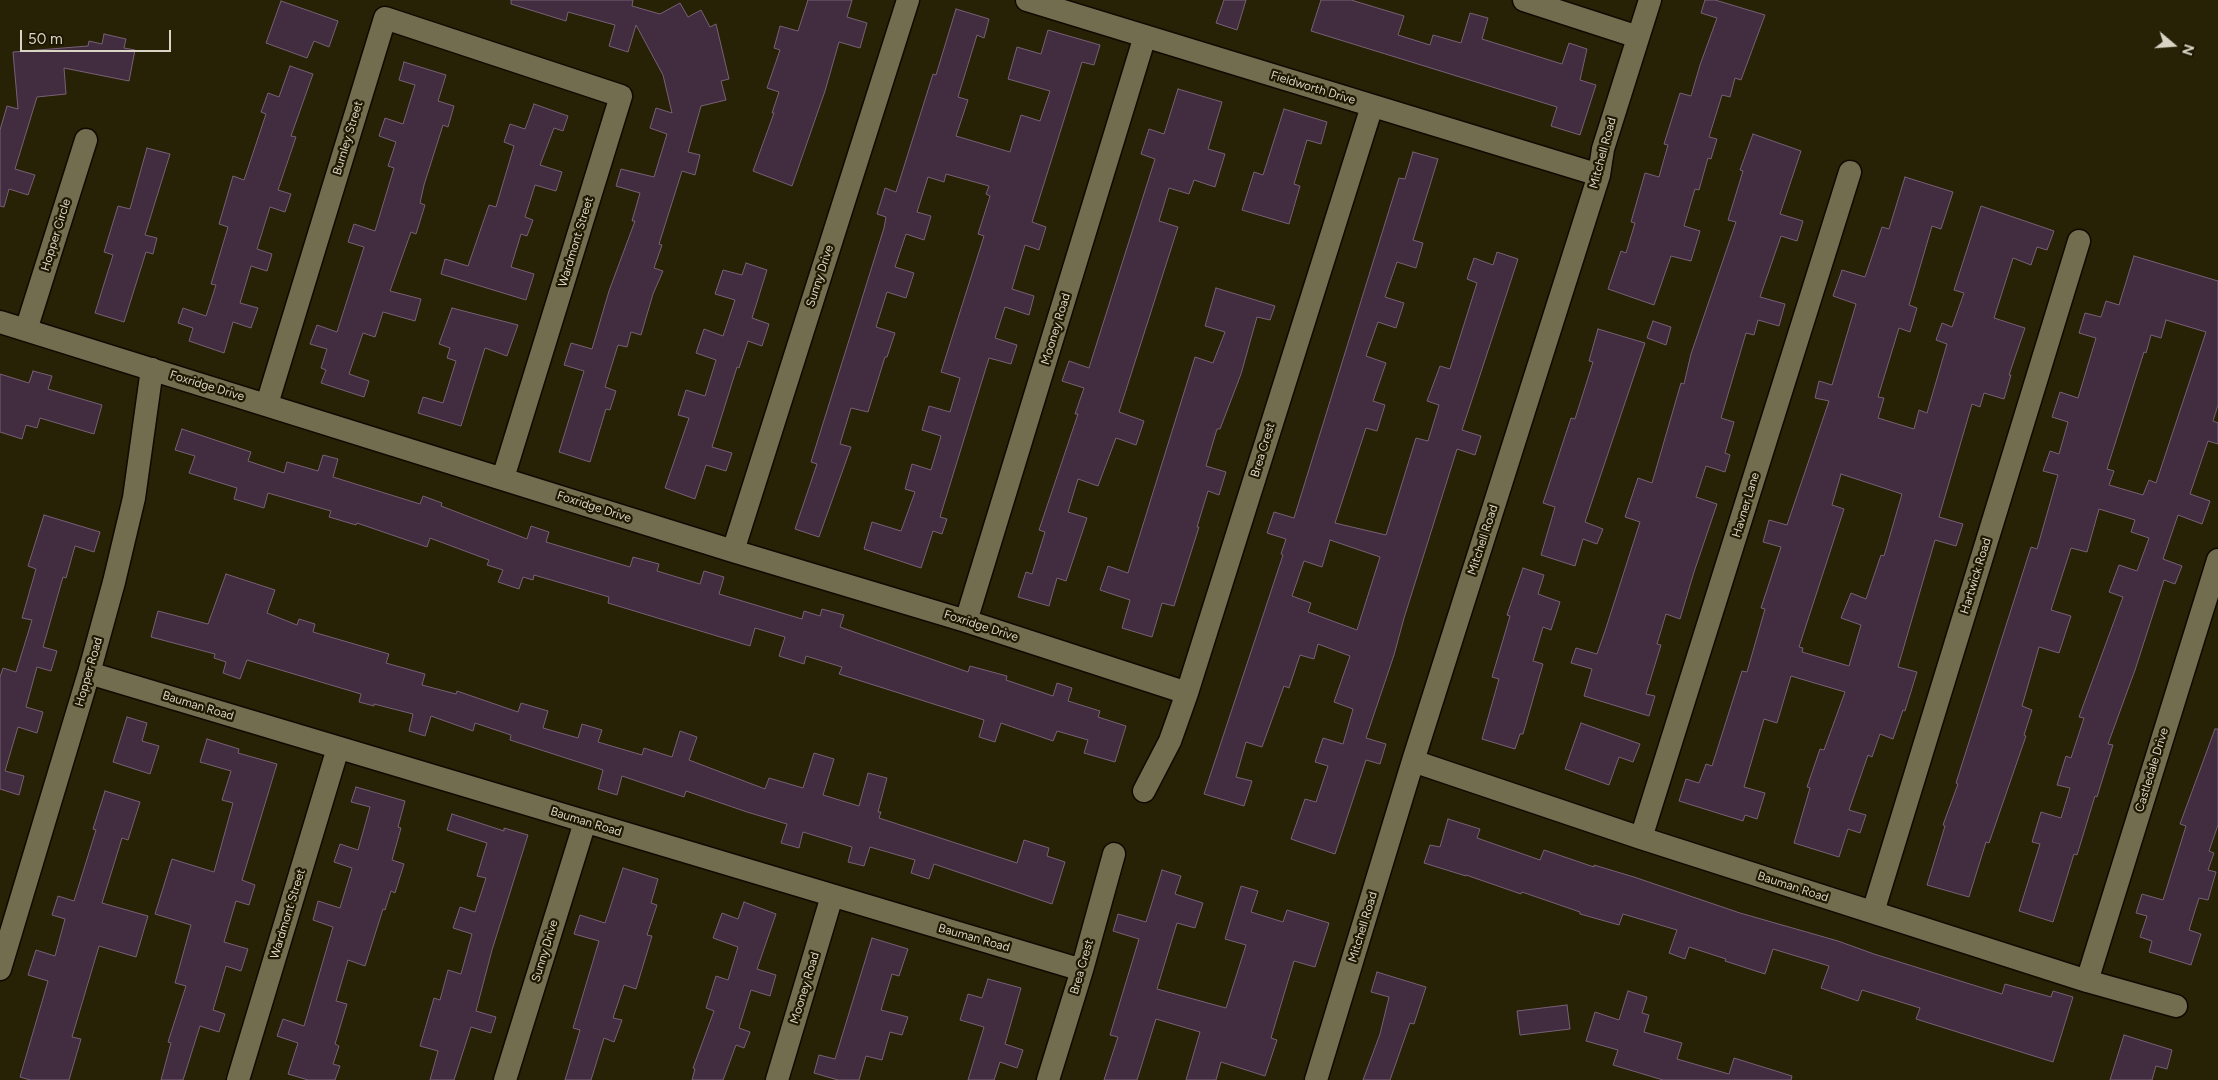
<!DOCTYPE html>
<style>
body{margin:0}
#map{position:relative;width:2218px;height:1080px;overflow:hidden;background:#272106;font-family:Figtree,sans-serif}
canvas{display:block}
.north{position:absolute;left:2148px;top:20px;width:50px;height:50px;-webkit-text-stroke:4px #1e1800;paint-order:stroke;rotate:108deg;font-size:14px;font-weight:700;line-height:20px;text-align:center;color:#d8d5c5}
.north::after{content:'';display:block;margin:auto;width:18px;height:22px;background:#d8d5c5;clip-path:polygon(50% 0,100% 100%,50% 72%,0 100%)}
.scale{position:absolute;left:20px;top:30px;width:151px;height:22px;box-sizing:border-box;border:2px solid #d8d5c5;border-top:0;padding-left:6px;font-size:15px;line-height:18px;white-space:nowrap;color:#d8d5c5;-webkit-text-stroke:4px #1e1800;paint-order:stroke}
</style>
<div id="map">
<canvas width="2218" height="1080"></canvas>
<div class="north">N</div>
<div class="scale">50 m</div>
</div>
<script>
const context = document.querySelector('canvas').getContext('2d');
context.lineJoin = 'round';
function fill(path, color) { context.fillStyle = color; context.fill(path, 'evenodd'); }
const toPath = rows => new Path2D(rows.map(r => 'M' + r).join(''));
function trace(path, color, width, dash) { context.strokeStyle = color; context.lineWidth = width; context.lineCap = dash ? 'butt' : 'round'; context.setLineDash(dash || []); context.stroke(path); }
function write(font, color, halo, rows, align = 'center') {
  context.font = font + ' Figtree,sans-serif'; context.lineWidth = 4.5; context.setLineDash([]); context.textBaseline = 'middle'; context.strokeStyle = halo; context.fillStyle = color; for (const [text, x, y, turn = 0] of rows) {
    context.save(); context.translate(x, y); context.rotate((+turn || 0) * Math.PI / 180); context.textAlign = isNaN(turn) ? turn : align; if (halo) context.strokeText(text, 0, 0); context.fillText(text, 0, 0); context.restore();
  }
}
const building = toPath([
 [511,0,633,0,632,6,660,14,680,3,688,17,701,10,710,27,716,24,729,79,721,81,726,100,701,106,688,152,700,155,695,175,682,171,659,244,662,245,654,268,663,271,653,294,641,335,631,332,627,347,618,345,605,387,616,391,610,410,606,409,590,462,559,452,584,371,564,365,571,343,592,349,609,291,635,221,632,221,640,193,616,186,621,169,654,177,667,134,650,128,656,108,672,113,663,75,636,25,628,52,609,46,615,25,568,12,566,21,511,4,511,0],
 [808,0,852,0,847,17,867,23,860,48,839,42,825,91,792,186,753,171,774,113,772,113,779,92,767,88,780,50,774,48,780,26,798,31,808,0],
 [1224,0,1246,0,1237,30,1216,23,1224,0],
 [1321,0,1351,0,1404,16,1398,35,1430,45,1433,35,1461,43,1470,13,1488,18,1482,39,1562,64,1569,43,1587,49,1580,80,1596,85,1580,135,1551,126,1557,107,1311,31,1321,0],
 [1705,0,1715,0,1765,15,1741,80,1735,78,1730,97,1722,95,1709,137,1717,139,1711,159,1708,158,1699,190,1695,189,1684,226,1700,231,1691,261,1671,256,1654,305,1608,289,1621,251,1626,253,1635,223,1631,222,1645,173,1659,177,1668,145,1664,144,1680,93,1691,96,1700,65,1717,18,1701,13,1705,0],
 [281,1,338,21,329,47,314,41,307,58,266,43,281,1],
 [956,9,989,19,984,38,977,35,958,97,968,100,956,136,1010,152,1021,115,1040,121,1050,91,1008,79,1017,47,1041,54,1048,30,1100,45,1094,65,1082,62,1032,222,1046,227,1039,250,1025,245,1012,289,1034,296,1029,315,1005,307,995,338,1017,345,1011,364,989,358,940,517,947,519,942,534,933,531,921,568,864,549,872,522,901,531,915,492,905,489,912,464,931,470,941,436,922,430,929,406,950,412,960,378,941,372,984,236,978,234,990,196,986,194,989,186,946,174,944,182,928,177,917,212,931,216,924,240,906,234,895,267,914,273,906,298,887,292,876,327,895,333,887,357,885,357,868,412,851,408,840,444,851,447,819,537,795,529,817,464,811,462,884,228,886,217,877,214,885,188,896,192,933,74,936,75,956,9],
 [104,34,126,39,124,48,135,50,129,81,64,68,66,94,37,97,15,169,35,175,28,195,9,189,4,207,0,206,0,130,7,106,18,109,13,52,88,46,89,41,102,44,104,34],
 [404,62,446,75,438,101,454,106,448,127,443,125,424,185,420,203,425,205,416,234,411,232,390,291,421,299,415,321,383,312,375,337,363,333,349,374,369,381,364,397,321,383,326,370,321,368,327,349,310,344,317,325,337,332,364,247,348,242,354,224,375,231,394,168,388,166,396,142,379,136,385,118,403,124,415,85,399,80,404,62],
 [290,66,313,74,291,136,296,137,278,190,291,194,285,212,270,207,257,249,272,254,267,271,251,266,240,303,258,308,251,328,233,322,224,353,189,341,193,328,178,323,183,308,206,316,216,285,211,284,228,227,219,224,233,176,244,180,266,114,261,112,268,93,279,97,290,66],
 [1178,89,1222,102,1208,149,1225,154,1215,187,1194,180,1189,194,1169,188,1159,221,1178,227,1119,412,1144,421,1136,445,1116,438,1098,486,1078,479,1068,512,1087,518,1066,581,1057,578,1049,606,1018,597,1026,572,1032,574,1045,532,1039,530,1078,414,1075,414,1084,388,1062,381,1069,361,1089,368,1155,159,1141,154,1149,129,1164,134,1178,89],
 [534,104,568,116,563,131,554,128,540,165,562,172,556,191,535,185,525,217,533,220,527,236,521,234,511,267,534,274,526,300,441,274,445,259,468,266,489,205,496,207,514,146,504,142,510,124,525,129,534,104],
 [1284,109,1327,122,1321,144,1307,140,1294,184,1300,186,1289,224,1242,210,1254,172,1263,175,1284,109],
 [1753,134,1801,151,1780,214,1803,221,1797,241,1781,236,1760,297,1785,304,1779,326,1758,320,1754,335,1746,333,1721,418,1734,422,1725,453,1730,455,1725,472,1706,466,1696,497,1717,504,1694,572,1680,619,1666,614,1657,644,1661,645,1646,694,1655,696,1649,716,1584,696,1592,669,1571,663,1576,648,1597,654,1606,628,1640,522,1625,517,1638,478,1652,483,1681,383,1684,384,1691,354,1736,222,1728,220,1743,171,1740,170,1753,134],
 [147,148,170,154,145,235,157,238,153,254,146,252,124,322,95,313,113,255,104,252,118,206,130,209,147,148],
 [1413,152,1438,159,1413,240,1423,243,1416,268,1397,262,1385,297,1404,303,1396,328,1378,322,1366,356,1386,363,1373,401,1385,405,1377,431,1366,428,1335,523,1386,535,1416,438,1428,441,1439,405,1427,401,1440,366,1450,369,1477,283,1467,279,1474,258,1493,265,1497,252,1518,259,1462,430,1481,436,1475,455,1457,449,1404,618,1394,655,1366,738,1386,744,1380,764,1366,760,1335,854,1291,839,1305,799,1316,802,1328,766,1315,762,1323,738,1343,744,1353,709,1334,702,1350,656,1318,644,1314,659,1300,655,1289,688,1284,686,1262,747,1246,742,1236,777,1252,781,1244,806,1204,794,1283,555,1281,554,1286,539,1267,533,1274,512,1294,518,1399,178,1405,179,1413,152],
 [1330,540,1380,557,1357,630,1308,612,1311,603,1292,596,1304,561,1322,567,1330,540],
 [1905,177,1953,192,1941,229,1932,226,1909,305,1917,308,1910,332,1899,328,1878,397,1884,398,1878,418,1914,429,1919,410,1927,413,1947,344,1936,340,1942,323,1952,327,1964,293,1954,290,1981,206,2054,231,2047,250,2037,247,2031,265,2013,258,1994,318,2025,328,2009,375,2011,375,2004,399,1984,393,1980,407,1972,404,1939,517,1963,524,1956,546,1935,540,1898,667,1917,672,1905,711,1903,710,1893,739,1880,734,1872,757,1868,755,1849,810,1866,815,1860,833,1848,829,1839,857,1794,843,1810,788,1807,787,1820,749,1824,750,1845,692,1791,676,1777,723,1764,719,1744,787,1765,793,1757,819,1745,815,1743,821,1679,801,1686,779,1699,783,1706,764,1712,766,1742,671,1747,672,1765,609,1761,608,1781,547,1763,542,1769,520,1787,525,1829,401,1815,398,1819,381,1832,385,1856,304,1833,296,1842,270,1865,277,1882,227,1889,229,1905,177],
 [1841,474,1902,494,1884,556,1881,555,1866,599,1851,593,1841,618,1861,625,1849,666,1802,652,1803,648,1799,647,1844,509,1832,505,1841,474],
 [2134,256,2218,281,2218,405,2213,421,2218,423,2218,444,2208,441,2190,494,2210,501,2202,524,2178,515,2163,559,2182,566,2175,584,2164,580,2135,670,2108,744,2113,745,2097,797,2095,796,2077,855,2074,854,2053,922,2019,911,2040,844,2032,842,2041,812,2061,818,2070,788,2057,785,2066,756,2071,758,2084,718,2079,717,2123,597,2109,592,2119,565,2137,571,2149,538,2131,532,2135,520,2099,509,2087,552,2071,548,2051,610,2071,616,2059,653,2039,647,2022,706,2032,710,2024,735,2026,736,1989,843,1986,842,1969,897,1927,885,1945,826,1943,825,1958,784,1956,783,2003,635,2031,547,2037,549,2058,475,2043,471,2050,451,2059,454,2068,422,2052,417,2060,392,2078,398,2096,338,2079,333,2085,313,2101,317,2106,301,2119,305,2134,256],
 [2166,320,2206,332,2156,483,2149,480,2143,495,2109,485,2114,471,2107,469,2144,352,2146,353,2151,335,2161,338,2166,320],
 [746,263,767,270,752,318,769,324,762,346,748,341,739,368,737,367,712,447,732,453,726,471,706,465,695,499,665,488,689,418,678,415,686,390,705,396,716,360,696,353,704,329,723,336,735,300,715,294,723,270,742,275,746,263],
 [1216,288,1275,306,1270,320,1257,317,1241,374,1220,429,1217,429,1206,466,1226,472,1219,495,1208,491,1197,527,1199,527,1174,606,1162,603,1152,637,1122,628,1130,600,1100,590,1108,566,1128,573,1195,357,1213,363,1225,332,1205,326,1216,288],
 [452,308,518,325,507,356,485,348,461,426,418,413,423,397,443,403,456,361,447,358,450,348,439,344,452,308],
 [1653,321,1671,327,1666,345,1647,338,1653,321],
 [1598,329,1645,343,1585,522,1603,529,1597,544,1583,539,1575,566,1541,555,1555,507,1543,503,1571,418,1575,419,1593,362,1589,361,1598,329],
 [33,371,52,376,48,389,102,405,94,434,40,418,37,428,26,425,22,439,0,432,0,374,29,383,33,371],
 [182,429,251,452,248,461,284,473,287,462,318,471,323,455,338,459,333,477,420,504,423,496,442,503,441,506,527,539,531,526,549,532,546,542,630,567,633,557,659,564,657,571,700,584,704,571,724,577,719,594,802,619,804,611,820,616,822,609,844,615,840,627,968,672,970,666,1007,676,1006,680,1053,696,1057,683,1072,688,1068,701,1100,711,1098,717,1126,726,1115,762,1084,753,1088,740,1057,731,1053,741,1001,723,995,742,979,737,984,720,839,674,842,667,806,656,804,664,779,656,785,637,755,628,750,646,608,603,609,597,534,575,533,580,523,577,519,589,498,582,503,570,487,565,489,560,430,538,427,547,357,523,356,525,329,517,331,511,268,493,264,508,234,499,237,488,189,473,195,456,175,450,182,429],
 [44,515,100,532,94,552,75,546,66,578,63,577,43,647,57,651,51,671,37,667,26,707,43,712,37,733,18,727,5,771,24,776,19,795,0,789,0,677,3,668,16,672,32,620,22,618,36,569,28,566,44,515],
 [1523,568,1544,575,1538,594,1560,602,1551,630,1543,627,1533,661,1543,664,1523,734,1520,734,1515,749,1482,739,1499,679,1492,677,1510,616,1507,615,1523,568],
 [226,574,275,590,267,613,297,625,299,619,315,624,313,632,389,654,386,663,425,674,422,685,456,694,457,691,518,712,521,703,548,711,543,728,578,738,582,724,602,730,598,742,642,755,644,748,672,757,680,731,697,737,689,760,765,789,769,778,803,788,814,753,834,759,823,795,859,806,868,773,887,778,878,812,881,812,879,818,1017,863,1024,840,1049,848,1047,856,1065,862,1052,904,934,864,929,879,911,873,915,860,870,847,864,866,848,862,852,847,803,832,799,848,781,843,787,824,747,812,686,791,684,797,622,776,617,795,598,789,603,770,510,740,511,735,475,723,473,731,431,716,425,736,409,731,413,714,374,704,374,706,359,702,361,694,247,660,240,679,223,673,226,662,214,658,215,654,151,637,158,611,208,624,226,574],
 [127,717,147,723,142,741,159,746,150,774,113,762,127,717],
 [1581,723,1640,744,1633,762,1619,757,1609,785,1565,769,1581,723],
 [2215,729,2218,729,2218,825,2209,851,2214,853,2208,870,2216,872,2208,900,2199,898,2189,930,2201,934,2191,965,2149,952,2152,941,2140,937,2147,916,2136,913,2142,894,2163,900,2186,826,2180,824,2215,729],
 [207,739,239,749,238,753,277,764,242,880,255,885,249,905,236,901,224,942,248,949,241,971,226,966,213,1010,225,1014,219,1032,200,1026,183,1080,161,1080,171,1043,168,1042,186,986,175,983,191,925,155,914,172,859,214,872,233,803,222,800,231,771,200,762,207,739],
 [356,787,405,801,398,827,401,828,392,860,404,864,395,893,391,891,385,910,383,909,365,966,348,960,336,1001,347,1004,335,1044,339,1046,333,1064,340,1066,335,1080,308,1080,288,1074,298,1043,277,1036,283,1019,304,1026,333,927,313,920,318,901,340,908,352,868,334,862,340,844,358,850,370,807,351,802,356,787],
 [105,791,140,802,128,840,122,838,102,903,148,916,136,957,99,946,72,1037,81,1039,69,1080,30,1080,20,1077,48,981,28,975,36,950,55,956,65,919,52,915,58,896,74,901,96,830,93,829,105,791],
 [452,814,504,831,504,828,528,835,492,950,476,1011,496,1017,491,1033,471,1027,454,1080,430,1080,438,1051,420,1046,434,998,440,1000,448,970,461,974,472,934,453,928,460,907,475,912,486,878,477,876,487,843,447,830,452,814],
 [1448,819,1480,829,1477,838,1540,860,1544,850,1594,867,1594,865,1634,877,1740,913,1838,941,1874,954,2002,994,2005,984,2051,997,2053,991,2073,997,2053,1062,1916,1019,1920,1008,1862,990,1858,1001,1821,988,1829,966,1773,949,1765,974,1725,961,1726,959,1689,947,1685,959,1669,953,1677,930,1623,914,1619,925,1580,914,1580,912,1522,892,1521,894,1466,875,1466,876,1424,863,1430,845,1440,847,1448,819],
 [623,868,658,879,651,903,657,905,647,935,652,936,636,989,624,985,613,1018,622,1020,614,1042,604,1038,591,1080,565,1080,580,1030,573,1028,599,941,574,934,580,915,605,923,623,868],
 [1162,870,1181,876,1175,894,1203,903,1195,928,1177,923,1157,989,1226,1008,1246,945,1225,939,1241,886,1258,891,1251,912,1283,922,1287,910,1329,923,1315,967,1294,961,1271,1038,1277,1040,1265,1076,1221,1062,1216,1080,1186,1080,1200,1032,1156,1019,1137,1080,1104,1080,1118,1037,1110,1035,1139,939,1113,931,1118,914,1146,922,1162,870],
 [744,902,776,914,757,969,776,975,770,996,751,990,739,1028,750,1032,744,1048,736,1045,723,1080,692,1080,695,1069,693,1068,714,1011,706,1008,716,976,728,980,738,947,713,938,722,913,738,919,744,902],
 [872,938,908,949,899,976,892,974,881,1010,908,1017,902,1035,890,1032,882,1060,866,1056,859,1080,838,1080,814,1073,819,1055,835,1059,872,938],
 [1377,972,1426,987,1414,1024,1410,1023,1390,1080,1363,1080,1380,1034,1389,997,1371,992,1377,972],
 [988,979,1021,988,1005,1044,1023,1050,1017,1068,1000,1062,994,1080,968,1080,984,1027,960,1020,968,994,982,998,988,979],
 [1628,991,1647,997,1642,1013,1649,1015,1644,1032,1682,1043,1677,1059,1729,1074,1734,1058,1792,1076,1791,1080,1663,1080,1613,1065,1618,1050,1586,1041,1595,1012,1619,1020,1628,991],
 [1567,1005,1570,1029,1520,1035,1517,1011,1567,1005],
 [2124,1035,2172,1050,2167,1069,2156,1066,2152,1080,2110,1080,2124,1035]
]);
const minor = toPath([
 [1027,0,1599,175],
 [1524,0,1638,37],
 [0,322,733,551,966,621,1187,693],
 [26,330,86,140],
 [267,404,385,18,621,96,503,478],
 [733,551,908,0],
 [966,621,1145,36],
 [89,673,1082,970],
 [1413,761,1641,838,2087,981,2176,1006],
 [1144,791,1170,741,1187,693,1372,106],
 [1641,838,1850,172],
 [1873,912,2079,241],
 [0,969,89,673,114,582,134,498,152,369],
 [2087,981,2218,560],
 [238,1080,338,748],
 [505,1080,585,822],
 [777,1080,832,896],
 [1048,1080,1082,970,1114,854],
 [1316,1080,1413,761,1599,175,1603,149,1650,0]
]);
const streetNames = [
 ["Fieldworth Drive",1313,88,17],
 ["Burnley Street",348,138,-73],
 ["Mitchell Road",1603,153,-75],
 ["Hopper Circle",56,235,-73],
 ["Wardmont Street",576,242,-73],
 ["Sunny Drive",820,276,-72],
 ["Mooney Road",1056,329,-73],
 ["Foxridge Drive",207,386,17],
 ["Brea Crest",1263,450,-73],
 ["Havner Lane",1746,505,-73],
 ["Foxridge Drive",594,507,18],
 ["Mitchell Road",1483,540,-72],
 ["Hartwick Road",1976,576,-73],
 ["Foxridge Drive",981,626,18],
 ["Hopper Road",89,672,-74],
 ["Bauman Road",198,706,17],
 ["Castledale Drive",2152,770,-73],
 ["Bauman Road",586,822,17],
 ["Bauman Road",1793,887,18],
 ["Wardmont Street",288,914,-73],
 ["Mitchell Road",1363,927,-73],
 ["Bauman Road",974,938,16],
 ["Sunny Drive",545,951,-73],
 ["Brea Crest",1082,967,-74],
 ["Mooney Road",805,988,-73]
];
fill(building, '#422d40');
trace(building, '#776075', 1);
trace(minor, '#100a00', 25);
trace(minor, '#736d50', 22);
write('12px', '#d8d5c5', '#1e1800', streetNames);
</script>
